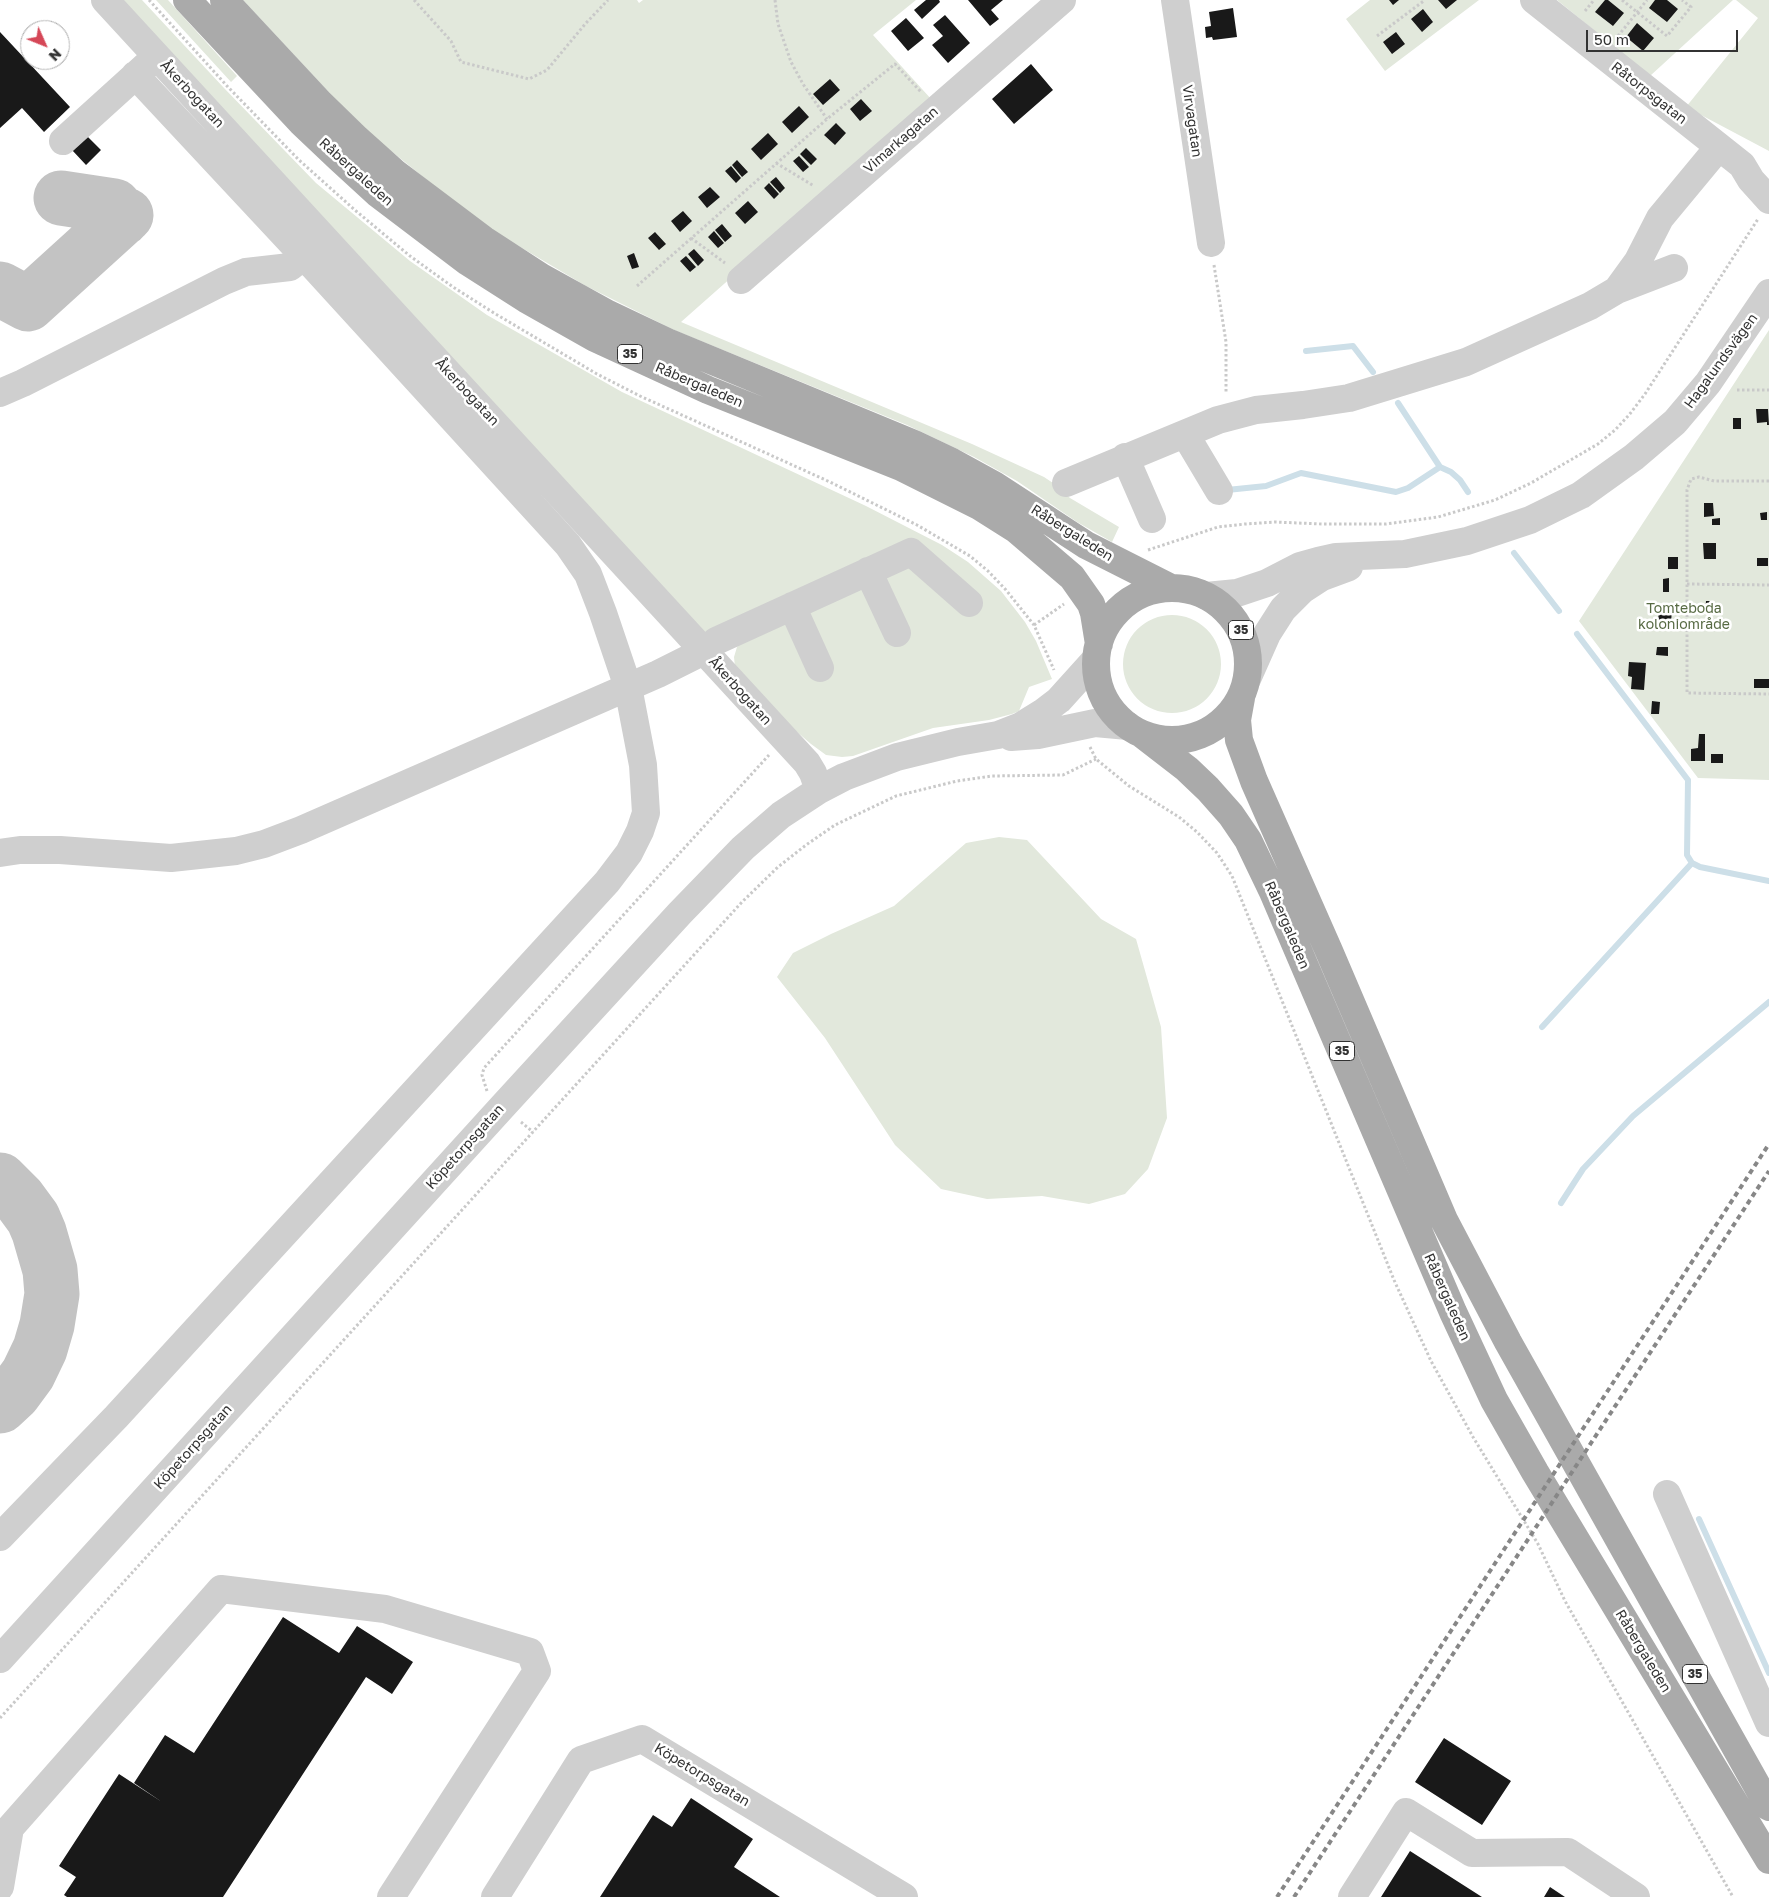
<!DOCTYPE html>
<meta charset="utf-8">
<style>
body{margin:0}
#map{position:relative;width:1769px;height:1897px;overflow:hidden;background:#fff;font-family:"Golos Text",sans-serif}
canvas{display:block}
.north{position:absolute;left:20px;top:20px;width:50px;height:50px;box-sizing:border-box;background:#fff;border:1px solid #adadad;border-radius:50%;rotate:134deg;font-size:14px;font-weight:700;line-height:20px;text-align:center;color:#323232}
.north::after{content:'';display:block;margin:auto;width:18px;height:22px;background:#d54757;clip-path:polygon(50% 0,100% 100%,50% 72%,0 100%)}
.scale{position:absolute;left:1586px;top:30px;width:152px;height:22px;box-sizing:border-box;border:2px solid #323232;border-top:0;padding-left:6px;font-size:15px;line-height:18px;white-space:nowrap;color:#323232;-webkit-text-stroke:4px #fff;paint-order:stroke}
</style>
<div id="map">
<canvas width="1769" height="1897"></canvas>
<div class="north">N</div>
<div class="scale">50 m</div>
</div>
<script>
const context = document.querySelector('canvas').getContext('2d');
context.lineJoin = 'round';
function fill(path, color) { context.fillStyle = color; context.fill(path, 'evenodd'); }
const toPath = rows => new Path2D(rows.map(r => 'M' + r).join(''));
function trace(path, color, width, dash) { context.strokeStyle = color; context.lineWidth = width; context.lineCap = dash ? 'butt' : 'round'; context.setLineDash(dash || []); context.stroke(path); }
function write(font, color, halo, rows, align = 'center') {
  context.font = font + ' "Golos Text",sans-serif'; context.lineWidth = 5; context.setLineDash([]); context.textBaseline = 'middle'; context.strokeStyle = halo; context.fillStyle = color; for (const [text, x, y, turn = 0] of rows) {
    context.save(); context.translate(x, y); context.rotate((+turn || 0) * Math.PI / 180); context.textAlign = isNaN(turn) ? turn : align; if (halo) context.strokeText(text, 0, 0); context.fillText(text, 0, 0); context.restore();
  }
}
const green = toPath([
 [121,0,142,0,224,88,316,183,410,261,487,315,622,392,866,506,942,545,968,562,1001,591,1025,622,1036,641,1052,679,1029,687,1019,711,1012,714,989,720,933,728,853,756,842,757,826,755,811,744,789,725,735,667,734,657,737,647,744,639,882,580,909,542,703,633],
 [156,0,168,0,237,76,231,82],
 [243,0,637,0,639,3,643,0,916,0,873,35,932,100,681,322,972,444,1044,477,1059,487,1070,498,1119,527,1112,542,1077,522,1017,481,974,457,907,425,674,330,586,286,500,235,443,193,380,142,336,100],
 [1370,0,1479,0,1385,71,1346,19],
 [1557,0,1733,0,1650,76],
 [1736,0,1769,0,1769,151,1686,107,1758,18],
 [1769,330,1769,780,1698,778,1579,621],
 '1123 664a49 49 0 1 1 98 0a49 49 0 1 1-98 0Z',
 [999,837,1027,840,1101,919,1136,939,1161,1027,1167,1118,1148,1169,1125,1194,1089,1204,1042,1196,987,1199,941,1189,895,1145,825,1038,777,977,793,953,831,934,894,906,966,843]
]);
const stream = toPath([
 [1306,351,1353,346,1373,372],
 [1398,403,1440,467,1451,472,1460,480,1468,492],
 [1227,490,1266,486,1301,473,1396,492,1408,488,1440,467],
 [1514,553,1559,611],
 [1577,634,1688,780,1687,855,1692,863,1700,867,1769,881],
 [1542,1027,1692,863],
 [1561,1203,1583,1169,1633,1116,1769,1002],
 [1699,1519,1769,1673]
]);
const taxiway = toPath([
 [61,198,114,206,120,213,122,219],
 [0,289,28,304,126,215],
 [0,1180,19,1199,33,1218,39,1232,50,1270,52,1294,47,1325,40,1349,28,1374,14,1393,0,1406]
]);
const building = toPath([
 [926,0,939,0,940,2,922,19,914,10],
 [968,0,1003,0,991,10,999,19,990,26],
 [1389,0,1399,0,1393,5],
 [1438,0,1457,0,1446,9],
 [1605,0,1608,0,1624,13,1613,26,1595,12],
 [1655,0,1667,0,1678,9,1667,22,1649,8],
 [1233,8,1237,37,1213,40,1212,37,1206,38,1205,27,1211,26,1209,12],
 [1423,9,1433,22,1422,32,1411,19],
 [945,15,970,43,948,63,932,45,943,36,933,25],
 [906,18,924,38,908,51,891,31],
 [1637,23,1654,38,1643,51,1626,37],
 [0,32,70,107,44,132,22,108,0,128],
 [1396,32,1405,44,1392,54,1383,42],
 [1031,64,1053,90,1014,124,992,99],
 [830,79,840,90,823,105,813,94],
 [861,99,872,111,860,121,850,109],
 [799,106,809,117,792,133,782,122],
 [836,123,846,133,835,145,824,135],
 [768,133,778,144,761,160,751,149],
 [87,136,101,150,86,165,72,150],
 [806,148,817,159,811,165,800,154],
 [799,156,809,167,803,172,793,161],
 [737,160,748,172,742,177,732,165],
 [731,166,741,178,736,183,725,171],
 [776,177,785,188,780,193,770,182],
 [769,183,779,194,774,199,764,188],
 [710,187,720,197,707,208,698,197],
 [748,201,758,212,745,224,735,213],
 [683,211,692,221,680,232,671,221],
 [722,224,732,236,725,242,715,230],
 [714,231,724,243,718,248,708,237],
 [655,232,666,244,659,250,648,238],
 [694,249,704,260,698,266,688,254],
 [634,253,639,267,632,269,627,256],
 [686,256,696,267,690,272,680,261],
 [1756,409,1768,409,1769,425,1767,425,1767,422,1757,423],
 [1733,418,1741,418,1741,429,1733,429],
 [1704,503,1713,503,1714,516,1704,517],
 [1767,512,1767,520,1761,520,1760,513],
 [1720,518,1720,525,1712,525,1712,519],
 [1703,543,1716,543,1716,559,1704,559],
 [1668,557,1678,557,1678,569,1668,569],
 [1757,558,1768,558,1768,566,1757,566],
 [1669,578,1669,592,1663,592,1663,579],
 [1706,601,1713,601,1712,614,1705,614],
 [1659,607,1672,608,1671,624,1658,623],
 [1657,647,1668,647,1668,656,1656,655],
 [1629,662,1646,663,1644,690,1631,689,1632,677,1628,676],
 [1754,679,1769,679,1769,688,1754,688],
 [1652,701,1660,702,1659,714,1651,714],
 [1699,734,1705,734,1705,761,1691,761,1691,749,1698,748],
 [1711,754,1723,754,1723,763,1711,763],
 [283,1617,339,1653,357,1626,413,1662,392,1694,366,1677,223,1897,67,1897,64,1895,76,1877,59,1866,119,1774,162,1802,134,1783,165,1735,194,1753],
 [1444,1738,1511,1781,1482,1825,1415,1782],
 [691,1798,753,1839,734,1867,780,1897,600,1897,653,1815,672,1827],
 [1410,1851,1482,1897,1381,1897],
 [1550,1887,1565,1897,1544,1897]
]);
const path = toPath([
 [149,0,228,87,299,160,356,211,410,256,453,287,494,313,597,374,640,396,830,482,917,525,970,556,988,571,1006,590,1034,625,1054,670],
 [414,0,451,41,461,62,529,79,547,70,586,23,608,0],
 [775,0,778,24,791,62,803,84,827,119],
 [1622,0,1667,36,1691,7,1682,0],
 [1585,11,1594,0],
 [1377,36,1425,0],
 [1618,36,1647,0],
 [776,163,814,186],
 [691,238,725,263],
 [1214,265,1226,342,1226,393],
 [637,286,827,119,895,64,921,92],
 [1737,390,1769,390],
 [1769,481,1714,481,1699,477,1691,479,1687,490,1687,693,1769,694],
 [1148,550,1218,527,1245,524,1275,522,1322,524,1386,524,1438,517,1495,500,1531,483,1598,444,1615,430,1629,415,1645,394,1758,219],
 [1687,584,1769,585],
 [1034,625,1064,604],
 [1090,747,1096,759,1129,786,1179,817,1197,832,1217,853,1232,876,1394,1280,1431,1361,1473,1437,1538,1544,1565,1601,1733,1897],
 [487,1091,482,1075,484,1068,769,755],
 [521,1122,533,1132],
 [0,1718,742,902,778,867,806,845,835,825,896,796,957,781,992,776,1063,775,1096,759]
]);
const minor = toPath([
 [105,0,784,738,807,763,813,773,819,790],
 [1175,0,1211,243],
 [1534,0,1742,165,1751,180,1769,200],
 [63,141,148,64],
 [741,280,1062,0],
 [1617,290,1674,268],
 [0,393,23,383,224,281,246,272,290,267,304,256],
 [1185,434,1219,491],
 [1125,457,1152,519],
 [1066,483,1218,420,1256,410,1303,405,1349,398,1466,362,1590,306,1617,290,1638,261,1660,218,1718,148],
 [868,571,897,633],
 [1206,596,1237,593,1267,583,1300,566,1318,561,1336,557,1405,554,1467,541,1530,520,1581,495,1634,457,1675,422,1708,383,1769,293],
 [792,606,820,668],
 [1247,679,1267,634,1283,609,1302,590,1322,577,1349,567],
 [1011,737,1038,735,1095,723,1128,726],
 [0,853,20,850,60,850,171,858,236,851,264,844,301,830,658,674,704,651,716,641,911,552,969,603],
 [1667,1494,1769,1723],
 [0,1537,116,1417,607,882,629,853,640,831,646,813,643,765,628,687,603,613,588,574,568,545,304,256,135,75],
 [0,1659,503,1106,680,913,743,848,781,815,819,790,844,777,897,757,958,742,998,735,1021,726,1042,713,1059,700,1096,659],
 [0,1887,10,1828,221,1589,385,1609,530,1652,537,1671,391,1897],
 [495,1897,581,1760,642,1739,904,1897],
 [1352,1897,1406,1812,1472,1853,1568,1852,1636,1897]
]);
const major = toPath([
 [187,0,301,122,339,158,377,193,468,262,526,299,595,338,708,390,901,467,979,506,1017,530,1072,577,1091,604,1094,613,1099,644],
 [224,0,320,103,357,139,395,173,484,240,541,277,608,314,667,342,914,444,952,462,994,485,1086,545,1171,588],
 '1096 664a76 76 0 1 1 152 0a76 76 0 1 1-152 0Z',
 [1241,698,1237,720,1239,740,1254,781,1329,951,1444,1220,1508,1342,1769,1807],
 [1143,735,1187,769,1208,789,1231,815,1248,840,1273,892,1453,1312,1494,1400,1535,1472,1769,1860]
]);
const rail = toPath([
 [1277,1897,1769,1144],
 [1294,1897,1769,1171]
]);
const shields = [
 [630,354,25],
 [1241,630,25],
 [1342,1051,25],
 [1695,1674,25]
];
const shieldNames = [
 ["35",630,354],
 ["35",1241,630],
 ["35",1342,1051],
 ["35",1695,1674]
];
const streetNames = [
 ["Råtorpsgatan",1649,93,38],
 ["Åkerbogatan",192,94,47],
 ["Virvagatan",1192,121,82],
 ["Vimarkagatan",901,140,-41],
 ["Råbergaleden",356,172,42],
 ["Hagalundsvägen",1721,361,-54],
 ["Råbergaleden",699,385,23],
 ["Åkerbogatan",467,392,47],
 ["Råbergaleden",1072,533,32],
 ["Åkerbogatan",740,691,48],
 ["Råbergaleden",1287,925,67],
 ["Köpetorpsgatan",465,1147,-48],
 ["Råbergaleden",1447,1297,66],
 ["Köpetorpsgatan",193,1447,-48],
 ["Råbergaleden",1643,1651,59],
 ["Köpetorpsgatan",702,1775,31]
];
const parkNames = [
 ["Tomteboda",1684,609],
 ["koloniområde",1684,625]
];
fill(green, '#e2e8dc');
trace(stream, '#cddfe8', 6);
trace(taxiway, '#c3c3c3', 55);
fill(building, '#191919');
trace(path, '#c9c9c9', 3, [2.5, 2.5]);
trace(minor, '#cfcfcf', 28);
trace(major, '#aaa', 28);
trace(rail, '#878787', 4, [5, 4]);
for (const [x, y, w] of shields) { const box = new Path2D(); box.roundRect(x - w / 2, y - 9.5, w, 19, 4); context.fillStyle = '#fff'; context.fill(box); trace(box, '#323232', 1); }
write('bold 12px', '#323232', null, shieldNames);
write('14px', '#323232', '#fff', streetNames);
write('14px', '#576a43', '#fff', parkNames);
</script>
